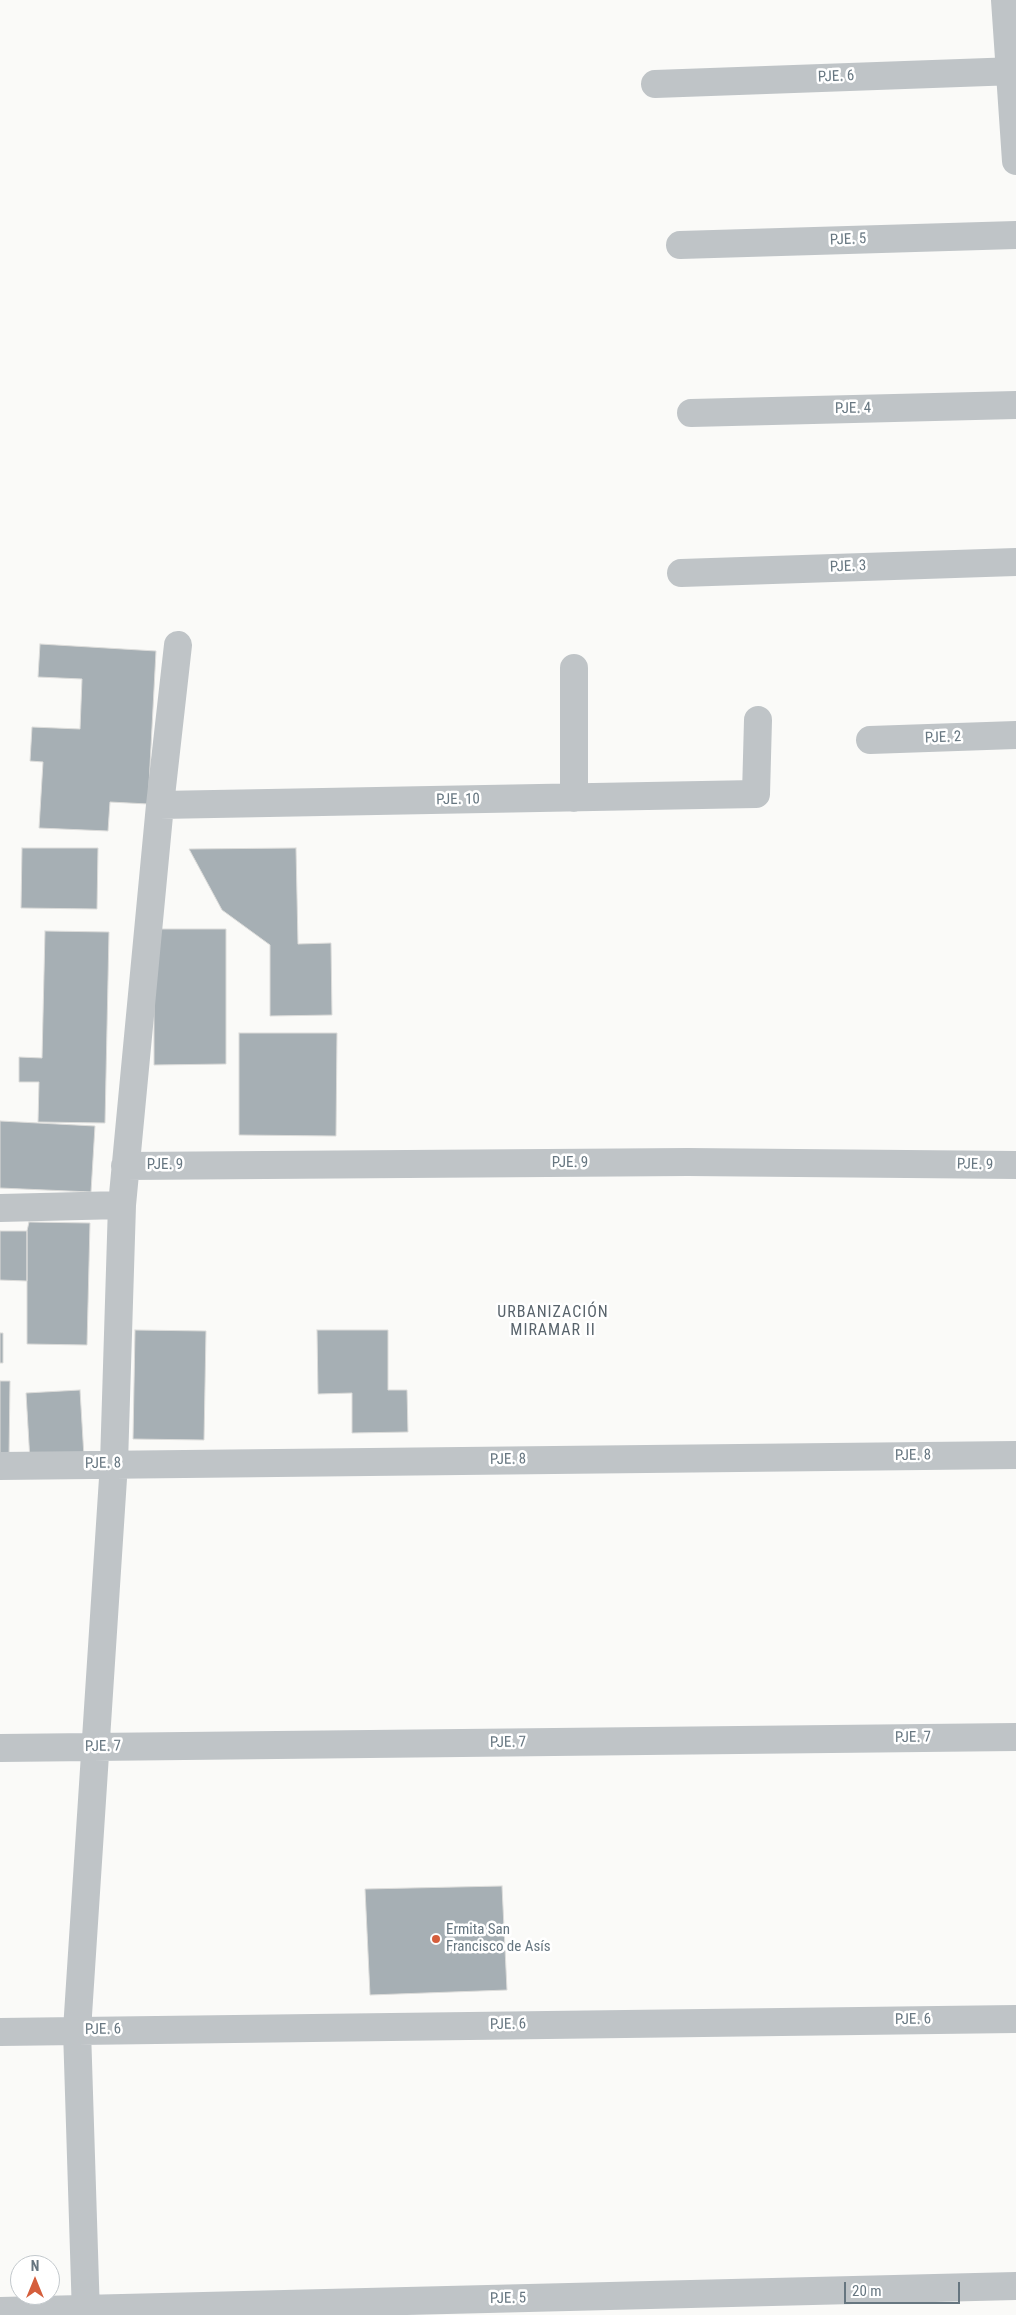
<!DOCTYPE html>
<meta charset="utf-8">
<style>
body{margin:0}
#map{position:relative;width:1016px;height:2315px;overflow:hidden;background:#fafaf8;font-family:"Roboto Condensed",sans-serif}
canvas{display:block}
.north{position:absolute;left:10px;top:2255px;width:50px;height:50px;box-sizing:border-box;background:#fff;border:1px solid #c2c8cc;border-radius:50%;rotate:0deg;font-size:14px;font-weight:700;line-height:20px;text-align:center;color:#667680}
.north::after{content:'';display:block;margin:auto;width:18px;height:22px;background:#d55e3c;clip-path:polygon(50% 0,100% 100%,50% 72%,0 100%)}
.scale{position:absolute;left:844px;top:2282px;width:116px;height:22px;box-sizing:border-box;border:2px solid #667680;border-top:0;padding-left:6px;font-size:15px;line-height:18px;white-space:nowrap;color:#667680;-webkit-text-stroke:4px #fff;paint-order:stroke}
</style>
<div id="map">
<canvas width="1016" height="2315"></canvas>
<div class="north">N</div>
<div class="scale">20 m</div>
</div>
<script>
const context = document.querySelector('canvas').getContext('2d');
context.lineJoin = 'round';
function fill(path, color) { context.fillStyle = color; context.fill(path, 'evenodd'); }
const toPath = rows => new Path2D(rows.map(r => 'M' + r).join(''));
function trace(path, color, width, dash) { context.strokeStyle = color; context.lineWidth = width; context.lineCap = dash ? 'butt' : 'round'; context.setLineDash(dash || []); context.stroke(path); }
function write(font, color, halo, rows, align = 'center') {
  context.font = font + ' "Roboto Condensed",sans-serif'; context.lineWidth = 5; context.setLineDash([]); context.textBaseline = 'middle'; context.strokeStyle = halo; context.fillStyle = color; for (const [text, x, y, turn = 0] of rows) {
    context.save(); context.translate(x, y); context.rotate((+turn || 0) * Math.PI / 180); context.textAlign = isNaN(turn) ? turn : align; if (halo) context.strokeText(text, 0, 0); context.fillText(text, 0, 0); context.restore();
  }
}
const building = toPath([
 [40,644,156,651,148,804,110,802,108,831,39,828,43,762,30,761,32,727,80,729,82,679,38,677,40,644],
 [22,848,98,848,97,909,21,908,22,848],
 [296,848,298,944,331,943,332,1015,270,1016,270,945,222,910,189,849,296,848],
 [154,929,226,929,226,1064,154,1065,154,929],
 [45,931,109,932,105,1123,38,1122,39,1082,19,1082,19,1057,42,1058,45,931],
 [239,1033,337,1033,336,1136,239,1135,239,1033],
 [0,1121,95,1126,91,1192,0,1188,0,1121],
 [29,1222,90,1223,87,1345,27,1344,27,1231,29,1222],
 [0,1231,27,1231,27,1281,0,1280,0,1231],
 [135,1330,206,1331,204,1440,133,1439,135,1330],
 [317,1330,388,1330,388,1390,407,1390,408,1432,352,1433,352,1393,318,1394,317,1330],
 [0,1333,3,1333,3,1363,0,1363,0,1333],
 [0,1381,10,1381,9,1458,0,1458,0,1381],
 [80,1390,84,1457,30,1461,26,1393,80,1390],
 [502,1886,507,1990,370,1995,365,1889,502,1886]
]);
const minor = toPath([
 [1005,0,1016,161],
 [655,84,1016,71],
 [680,245,1016,235],
 [691,413,1016,405],
 [681,573,1016,562],
 [574,668,574,798],
 [870,740,1016,735],
 [160,805,756,794,758,720],
 [125,1166,688,1162,1016,1165],
 [0,1208,122,1205],
 [0,1466,1016,1455],
 [0,1748,1016,1737],
 [0,2032,1016,2019],
 [0,2311,1016,2286],
 [86,2315,77,2030,114,1463,122,1205,160,805,178,645]
]);
const markers = [
 [436,1939,5,"#d55e3c"]
];
const streetNames = [
 ["PJE. 6",836,77,-2],
 ["PJE. 5",848,240,-2],
 ["PJE. 4",853,409,-1],
 ["PJE. 3",848,567,-2],
 ["PJE. 2",943,738,-2],
 ["PJE. 10",458,800,-1],
 ["PJE. 9",570,1163],
 ["PJE. 9",165,1165],
 ["PJE. 9",975,1165,1],
 ["PJE. 8",913,1456,-1],
 ["PJE. 8",508,1460,-1],
 ["PJE. 8",103,1464,-1],
 ["PJE. 7",913,1738,-1],
 ["PJE. 7",508,1743,-1],
 ["PJE. 7",103,1747,-1],
 ["PJE. 6",913,2020,-1],
 ["PJE. 6",508,2025,-1],
 ["PJE. 6",103,2030,-1],
 ["PJE. 5",508,2299,-1]
];
const poiNames = [
 ["Ermita San",446,1930],
 ["Francisco de Asís",446,1947]
];
const neighbourhoodNames = [
 ["URBANIZACIÓN",553,1313],
 ["MIRAMAR II",553,1331]
];
fill(building, '#a6afb4');
trace(building, '#dcdcda', 1);
trace(minor, '#bfc4c7', 28);
for (const [x, y, r, color] of markers) { const dot = new Path2D(); dot.arc(x, y, r, 0, 2 * Math.PI); context.fillStyle = color; context.fill(dot); trace(dot, '#fff', 2); }
write('15px', '#667680', '#fff', streetNames);
write('15px', '#667680', '#fff', poiNames, 'left');
context.letterSpacing = '1px';
write('16px', '#59646c', '#fff', neighbourhoodNames);
context.letterSpacing = '0px';
</script>
